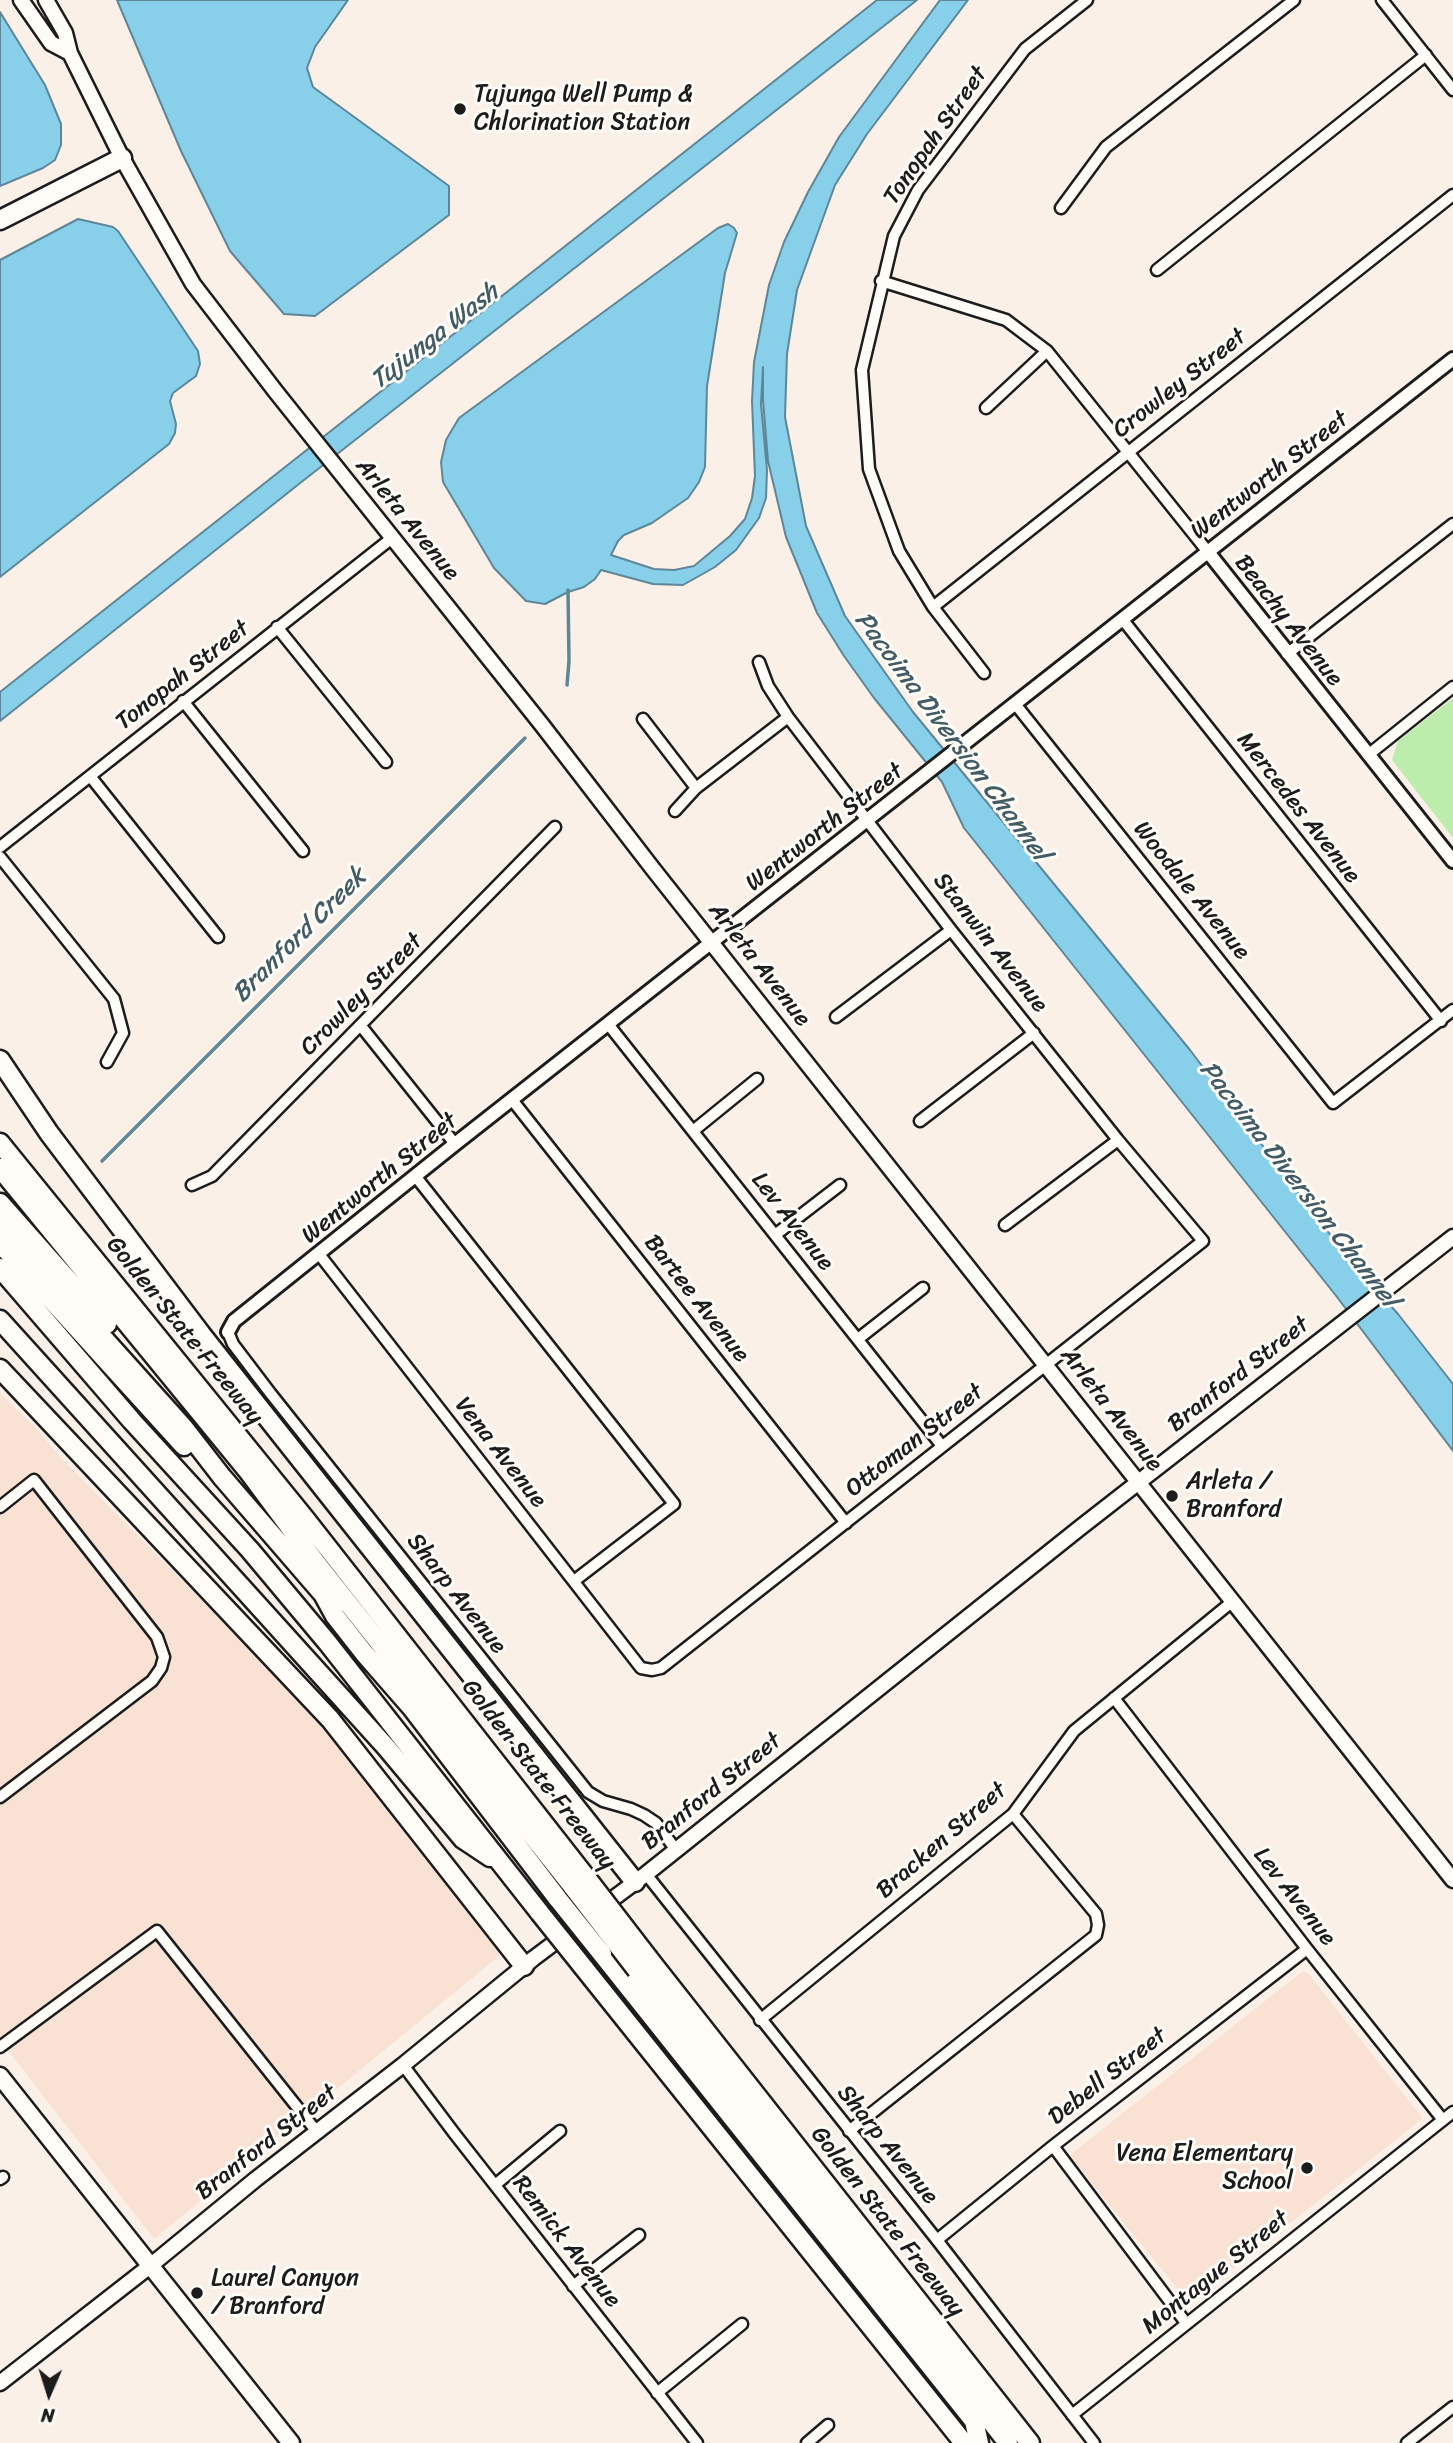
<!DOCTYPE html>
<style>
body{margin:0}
#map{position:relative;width:1453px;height:2443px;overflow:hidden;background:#fbf0e7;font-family:Sriracha,sans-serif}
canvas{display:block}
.north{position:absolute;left:14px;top:2359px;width:70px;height:70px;-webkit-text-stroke:5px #fdfcf7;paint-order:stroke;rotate:183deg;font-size:19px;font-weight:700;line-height:28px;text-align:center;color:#1c1c1c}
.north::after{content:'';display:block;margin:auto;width:24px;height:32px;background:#1c1c1c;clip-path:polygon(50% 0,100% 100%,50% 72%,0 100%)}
</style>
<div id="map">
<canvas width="1453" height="2443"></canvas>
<div class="north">N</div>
</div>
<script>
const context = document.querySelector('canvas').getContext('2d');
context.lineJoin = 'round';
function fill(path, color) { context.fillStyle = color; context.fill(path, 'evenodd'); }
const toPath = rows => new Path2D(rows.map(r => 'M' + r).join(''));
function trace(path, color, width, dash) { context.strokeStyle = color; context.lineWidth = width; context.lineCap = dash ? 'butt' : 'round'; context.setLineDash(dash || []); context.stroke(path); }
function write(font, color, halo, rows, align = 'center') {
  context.font = font + ' Sriracha,sans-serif'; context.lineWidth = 6; context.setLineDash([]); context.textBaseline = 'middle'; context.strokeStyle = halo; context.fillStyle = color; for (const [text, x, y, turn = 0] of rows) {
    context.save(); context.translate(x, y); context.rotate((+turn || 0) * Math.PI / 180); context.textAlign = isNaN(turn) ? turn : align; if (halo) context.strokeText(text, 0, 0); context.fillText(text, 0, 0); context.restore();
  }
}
const built = toPath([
 [0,1393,35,1427,60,1457,298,1697,504,1952,154,2239,0,2040],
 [1303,1971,1308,1973,1421,2116,1421,2120,1189,2303,1072,2159,1071,2154]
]);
const green = toPath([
 [1453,698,1453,838,1392,760,1398,741]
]);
const water = toPath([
 [117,0,348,0,315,47,307,68,313,87,449,186,449,215,315,316,284,314,230,251,181,151,117,0],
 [877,0,917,0,304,480,0,721,0,692,877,0],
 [940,0,968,0,867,134,835,185,797,290,787,354,785,417,806,526,845,616,913,712,1190,1050,1348,1258,1398,1314,1453,1384,1453,1451,1337,1297,964,828,942,782,874,698,844,656,817,613,786,537,768,461,763,400,763,367,761,404,767,470,766,498,759,518,736,550,715,567,683,585,653,584,601,570,595,579,584,587,568,592,545,604,526,601,494,568,443,482,441,462,446,440,459,418,718,228,728,224,734,228,737,233,725,273,707,386,705,467,699,482,688,498,652,523,624,535,618,541,611,555,654,569,674,570,694,566,730,536,745,519,752,498,755,476,752,401,754,362,769,285,784,242,808,192,839,137,940,0],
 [0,12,45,85,61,124,61,145,55,160,43,168,0,186,0,12],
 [78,219,113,227,118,231,198,351,200,364,196,376,173,393,170,401,176,424,175,433,169,444,0,577,0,260,78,219]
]);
const stream = toPath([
 [567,685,569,661,568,590],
 [102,1161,525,738]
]);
const minor = toPath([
 [1382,0,1453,90],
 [1061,208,1106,147,1294,0],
 [1157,270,1426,55],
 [881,281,1006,320,1047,351,1208,552],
 [986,408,1047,351],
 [933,607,1453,195],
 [1123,620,1441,1021],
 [277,627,386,762],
 [1287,654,1453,524],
 [984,673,933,607,899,551,869,469,862,370,894,236,918,190,1025,49,1087,0],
 [183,701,303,851],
 [1016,705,1333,1103,1453,1010],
 [643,719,696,788],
 [1368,755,1453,687],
 [90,776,218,937],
 [675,811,696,788,788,717],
 [0,847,392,538],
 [0,857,114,999,123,1033,107,1062],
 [836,1017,951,930],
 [608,1024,942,1446],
 [361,1026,455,1144],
 [513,1101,846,1523],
 [920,1121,1034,1033],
 [693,1131,757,1079],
 [416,1177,674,1504,574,1581],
 [192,1185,212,1176,555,827],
 [1005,1225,1118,1140],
 [775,1235,840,1185],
 [319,1254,641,1668,652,1670,661,1668,1203,1241,1118,1140,951,930,788,717,768,686,759,662],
 [228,1332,233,1344,271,1394,588,1792,603,1801,631,1809,644,1815,656,1823,676,1850],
 [858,1339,923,1288],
 [0,1507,34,1480,157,1637,164,1657,161,1668,152,1681,0,1797],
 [1114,1698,1307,1949,1443,2120],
 [646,1874,937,2240,1094,2443],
 [760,2020,1013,1814,1074,1731,1233,1601],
 [0,2047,157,1931,317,2132],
 [403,2065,454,2133,697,2443],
 [849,2131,1096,1935,1098,1925,1096,1914,1013,1814],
 [1053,2146,1186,2323],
 [0,2179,3,2177],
 [495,2185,560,2131],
 [937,2240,1053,2146,1307,1949],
 [573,2286,639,2235],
 [657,2393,742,2324],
 [1072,2415,1453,2112],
 [807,2443,828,2425],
 [1407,2443,1453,2407]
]);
const tertiary = toPath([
 [1208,552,1453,861],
 [228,1332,234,1321,455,1144,1453,359]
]);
const secondary = toPath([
 [21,0,51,43,70,53],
 [46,0,65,33,70,53,122,158,193,284,276,392,542,725,653,869,1453,1880],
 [0,2383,150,2266,256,2179,403,2065,534,1958,646,1874,1081,1527,1453,1237]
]);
const primary = toPath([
 [0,2076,291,2443]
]);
const motorway = toPath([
 [0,220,122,158],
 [0,1060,49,1133,201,1334,635,1882],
 [0,1143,306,1520,585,1876],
 [0,1168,248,1471,317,1564,573,1887],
 [0,1203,107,1324],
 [0,1223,184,1428,222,1477,323,1594,335,1616,364,1653,412,1708,558,1899],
 [0,1243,184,1446],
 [0,1268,132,1421,250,1550,327,1642,540,1913],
 [0,1320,386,1747,463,1839,490,1857],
 [0,1369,330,1719,524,1966],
 [602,1954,974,2421,979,2443],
 [649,1959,1030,2443],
 [584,1968,964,2443],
 [637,1970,1008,2443]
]);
const motorwayBridge = toPath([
 [585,1876,649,1959],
 [573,1887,637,1970],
 [558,1899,602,1954],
 [540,1913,584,1968]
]);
const markers = [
 [460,109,7,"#1c1c1c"],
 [1172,1496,7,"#1c1c1c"],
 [1307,2168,7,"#1c1c1c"],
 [197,2293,7,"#1c1c1c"]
];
const poiNames = [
 ["Tujunga Well Pump &",474,95],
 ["Chlorination Station",474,123],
 ["Arleta /",1186,1482],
 ["Branford",1186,1510],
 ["Vena Elementary",1293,2154,"right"],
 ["School",1293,2182,"right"],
 ["Laurel Canyon",211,2279],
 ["/ Branford",211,2307]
];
const streetNames = [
 ["Tonopah Street",936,136,-55],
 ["Crowley Street",1180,384,-38],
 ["Wentworth Street",1270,476,-38],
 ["Arleta Avenue",407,520,51],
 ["Beachy Avenue",1288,621,52],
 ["Tonopah Street",183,676,-38],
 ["Mercedes Avenue",1298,808,52],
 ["Wentworth Street",825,828,-38],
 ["Woodale Avenue",1191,891,51],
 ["Stanwin Avenue",990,943,52],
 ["Arleta Avenue",759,965,52],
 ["Crowley Street",362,995,-45],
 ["Wentworth Street",380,1179,-39],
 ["Lev Avenue",792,1222,52],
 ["Bartee Avenue",696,1299,52],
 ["Golden State Freeway",184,1331,51],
 ["Branford Street",1239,1375,-38],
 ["Arleta Avenue",1111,1410,52],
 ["Ottoman Street",915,1441,-38],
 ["Vena Avenue",500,1453,52],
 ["Sharp Avenue",456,1594,52],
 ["Golden State Freeway",538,1775,52],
 ["Branford Street",712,1792,-39],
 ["Bracken Street",942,1841,-41],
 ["Lev Avenue",1294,1897,52],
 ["Debell Street",1108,2077,-38],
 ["Branford Street",267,2143,-38],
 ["Sharp Avenue",887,2145,51],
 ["Golden State Freeway",887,2222,52],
 ["Remick Avenue",566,2242,52],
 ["Montague Street",1216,2273,-39]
];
const waterNames = [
 ["Tujunga Wash",435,337,-38],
 ["Pacoima Diversion Channel",951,737,53],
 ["Branford Creek",300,936,-45],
 ["Pacoima Diversion Channel",1298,1185,52]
];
fill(built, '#f9e2d3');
fill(green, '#bcedac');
fill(water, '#88cfea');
trace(water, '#5d8798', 2);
trace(stream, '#5d8798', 3.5);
trace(minor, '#1c1c1c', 15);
trace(tertiary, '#1c1c1c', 18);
trace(secondary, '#1c1c1c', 19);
trace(primary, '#1c1c1c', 21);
trace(motorway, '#1c1c1c', 23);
trace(minor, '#fdfcf7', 10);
trace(tertiary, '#fdfcf7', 12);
trace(secondary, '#fdfcf7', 14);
trace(primary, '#fdfcf7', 16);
trace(motorway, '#fdfcf7', 18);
trace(motorwayBridge, '#1c1c1c', 23, []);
trace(motorwayBridge, '#fdfcf7', 18);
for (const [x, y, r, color] of markers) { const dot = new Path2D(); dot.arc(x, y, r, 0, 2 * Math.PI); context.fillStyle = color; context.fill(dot); trace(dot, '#fdfcf7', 2.5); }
write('24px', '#1c1c1c', '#fdfcf7', poiNames, 'left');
write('24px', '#1c1c1c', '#fdfcf7', streetNames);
write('italic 26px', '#425b64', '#fdfcf7', waterNames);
</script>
